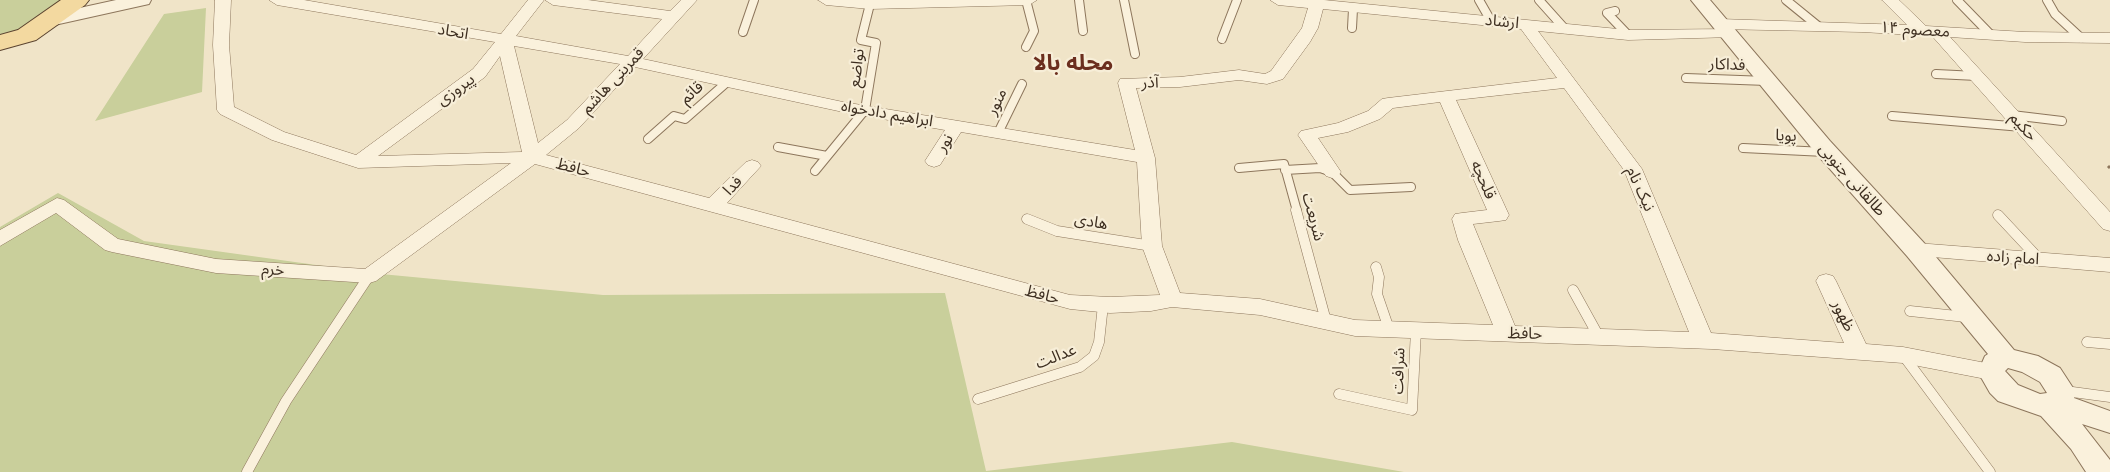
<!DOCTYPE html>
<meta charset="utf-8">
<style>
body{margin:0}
canvas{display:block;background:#f0e4c8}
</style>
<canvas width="2110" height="472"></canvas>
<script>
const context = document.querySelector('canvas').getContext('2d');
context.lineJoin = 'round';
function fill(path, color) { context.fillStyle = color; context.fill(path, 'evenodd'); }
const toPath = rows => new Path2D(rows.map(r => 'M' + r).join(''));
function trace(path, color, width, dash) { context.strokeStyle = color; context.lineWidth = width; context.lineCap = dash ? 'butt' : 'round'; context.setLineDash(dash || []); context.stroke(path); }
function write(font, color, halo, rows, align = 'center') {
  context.font = font + ' "Libre Baskerville","Noto Sans Arabic",serif'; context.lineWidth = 4.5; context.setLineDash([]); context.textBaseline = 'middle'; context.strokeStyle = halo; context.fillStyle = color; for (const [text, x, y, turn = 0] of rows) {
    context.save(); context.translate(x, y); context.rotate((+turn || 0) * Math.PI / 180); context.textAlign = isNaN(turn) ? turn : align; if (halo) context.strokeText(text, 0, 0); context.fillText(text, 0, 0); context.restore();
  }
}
const green = toPath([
 [0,0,62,0,21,29,0,35],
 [206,8,202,92,95,121,164,14],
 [58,193,144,241,381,274,603,295,945,293,986,471,1232,442,1404,472,0,472,0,227]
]);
const path = toPath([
 [2108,166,2110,168]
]);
const serviceFar1 = toPath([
 [1026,0,1034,31,1026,47],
 [1079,0,1083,31],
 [1124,0,1135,54],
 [1479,0,1491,21],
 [1539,0,1565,29],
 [1786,0,1818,26],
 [1957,0,1991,35],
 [2047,0,2055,14,2081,38],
 [1615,11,1607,13,1628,35],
 [1352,28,1353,9],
 [743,32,754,0],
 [1222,39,1237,0],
 [1936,74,1977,76],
 [1686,78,1767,81],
 [2012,115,2062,121],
 [1892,116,2022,127],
 [998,133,1022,84],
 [648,139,674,116,685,119,726,83],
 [778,147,827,156],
 [1743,148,1825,152],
 [1239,168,1284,164,1297,211],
 [1285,170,1320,168,1332,172,1350,190,1411,187],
 [815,171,865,110,876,43,861,40,870,4]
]);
const service = toPath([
 [1296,210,1326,321],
 [1998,215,2040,260],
 [1027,219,1057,231,1152,246],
 [1376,267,1379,277,1377,294,1389,329],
 [1573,290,1599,337],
 [1910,311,1966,317],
 [2087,342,2110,344],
 [1903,355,1990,472],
 [2065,391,2110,397],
 [1339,394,1412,410,1416,330],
 [978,399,1080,367,1094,356,1099,342,1103,305],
 [247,472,286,401,369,276]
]);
const minor = toPath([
 [215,0,231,0,229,45,234,107,284,132,356,155,473,69,495,42,277,5,269,0,304,0,501,34,528,0,544,0,516,36,628,56,662,19,553,5,545,0,588,0,670,11,681,0,697,0,643,59,843,102,1135,150,1118,83,1120,79,1180,77,1239,70,1265,74,1271,71,1302,28,1308,8,1278,5,1270,0,1324,0,1628,30,1727,29,1733,31,1735,34,1733,37,1628,40,1538,31,1642,169,1711,333,1844,343,1816,281,1819,276,1826,274,1833,276,1836,281,1866,344,1903,347,1991,364,1999,366,2002,372,1999,378,1991,380,1903,363,1712,349,1355,336,1260,315,1172,307,1151,311,1110,313,1070,309,535,164,376,281,369,283,216,273,112,252,105,250,56,213,0,246,0,230,57,198,64,200,118,239,216,259,365,269,511,163,358,168,272,140,220,114,217,110,213,45,215,0],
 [1323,9,1521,29,1557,78,1388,98,1382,99,1368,111,1338,123,1301,131,1298,135,1326,176,1332,178,1338,176,1341,172,1318,138,1348,132,1380,119,1393,108,1440,102,1487,210,1462,213,1455,214,1452,219,1458,240,1493,325,1355,320,1260,299,1180,293,1162,246,1155,158,1136,88,1180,87,1239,80,1267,84,1283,79,1310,42,1318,28,1323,9],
 [514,46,620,64,567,120,538,143,514,46],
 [500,56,522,152,378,156,485,77,500,56],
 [635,67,843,112,945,130,925,161,928,165,934,167,940,165,961,132,1137,162,1142,246,1160,295,1110,297,1070,295,727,203,761,166,758,162,752,160,746,162,709,198,546,155,579,128,635,67],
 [1564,88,1624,170,1689,332,1515,326,1473,224,1499,221,1506,220,1509,215,1456,100,1564,88],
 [818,0,1037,0,1029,5,870,9,826,5,818,0],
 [1882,0,1899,0,1926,26,2025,32,2110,33,2110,43,2025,42,1950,37,2110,212,2110,231,2103,229,1932,36,1862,32,1719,29,1711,24,1719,19,1907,25,1882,0],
 [1916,243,2110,258,2110,272,1909,255,1906,250,1909,245,1916,243]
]);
const tertiary = toPath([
 [116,0,151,0,149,4,50,26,43,24,40,20,43,16,116,0],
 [1691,0,1710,0,1830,141,1925,244,2014,350,2038,356,2060,368,2075,391,2074,398,2110,411,2110,433,2082,424,2110,460,2110,472,2086,472,2071,449,2041,416,1998,401,1990,393,1978,372,1985,356,1988,354,1907,256,1814,151,1691,0],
 [2008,368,2022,372,2040,382,2047,393,2040,394,2018,385,2005,371,2008,368]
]);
const primary = toPath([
 [61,0,89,0,85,5,36,40,0,50,0,35,18,30,61,0]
]);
const streetNames = [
 ["ارشاد",1502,22,6],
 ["۱۴ معصوم",1915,30,4],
 ["اتحاد",453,32,10],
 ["فداکار",1727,65,2],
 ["تواضع",857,68,-83],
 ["قمربنی هاشم",613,81,-47],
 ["آذر",1150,83,-1],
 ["پیروزی",456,90,-36],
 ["قائم",692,93,-42],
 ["منور",997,102,-64],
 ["ابراهیم دادخواه",887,114,10],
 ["حکیم",2023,127,48],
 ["پویا",1786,136,3],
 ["نور",945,143,-57],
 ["حافظ",573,168,15],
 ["قلحچه",1483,180,66],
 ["طالقانی جنوبی",1852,180,48],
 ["فدا",733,186,-46],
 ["نیک نام",1640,189,65],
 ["شریعت",1313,217,75],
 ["هادی",1091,222,10],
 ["امام زاده",2013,258,4],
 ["خرم",273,270,4],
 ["حافظ",1042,295,15],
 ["ظهور",1843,316,65],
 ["حافظ",1525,334,2],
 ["عدالت",1056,357,-21],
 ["شرافت",1399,371,-88]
];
const districtNames = [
 ["محله بالا",1073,64]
];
fill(green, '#c9cf9b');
trace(serviceFar1, '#8d765c', 10);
trace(service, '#8d765c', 11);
trace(minor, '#8d765c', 1);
trace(tertiary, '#8d765c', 2);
trace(primary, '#5b4430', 2);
trace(path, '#8d765c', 3, [4, 3]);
trace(serviceFar1, '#faf1dc', 8);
trace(service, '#faf1dc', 10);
fill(minor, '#faf1dc');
fill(tertiary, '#faf1dc');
fill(primary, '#f3d9a0');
write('16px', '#3d2e20', '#f7eed8', streetNames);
write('bold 22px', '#6b2e1e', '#f7eed8', districtNames);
</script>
